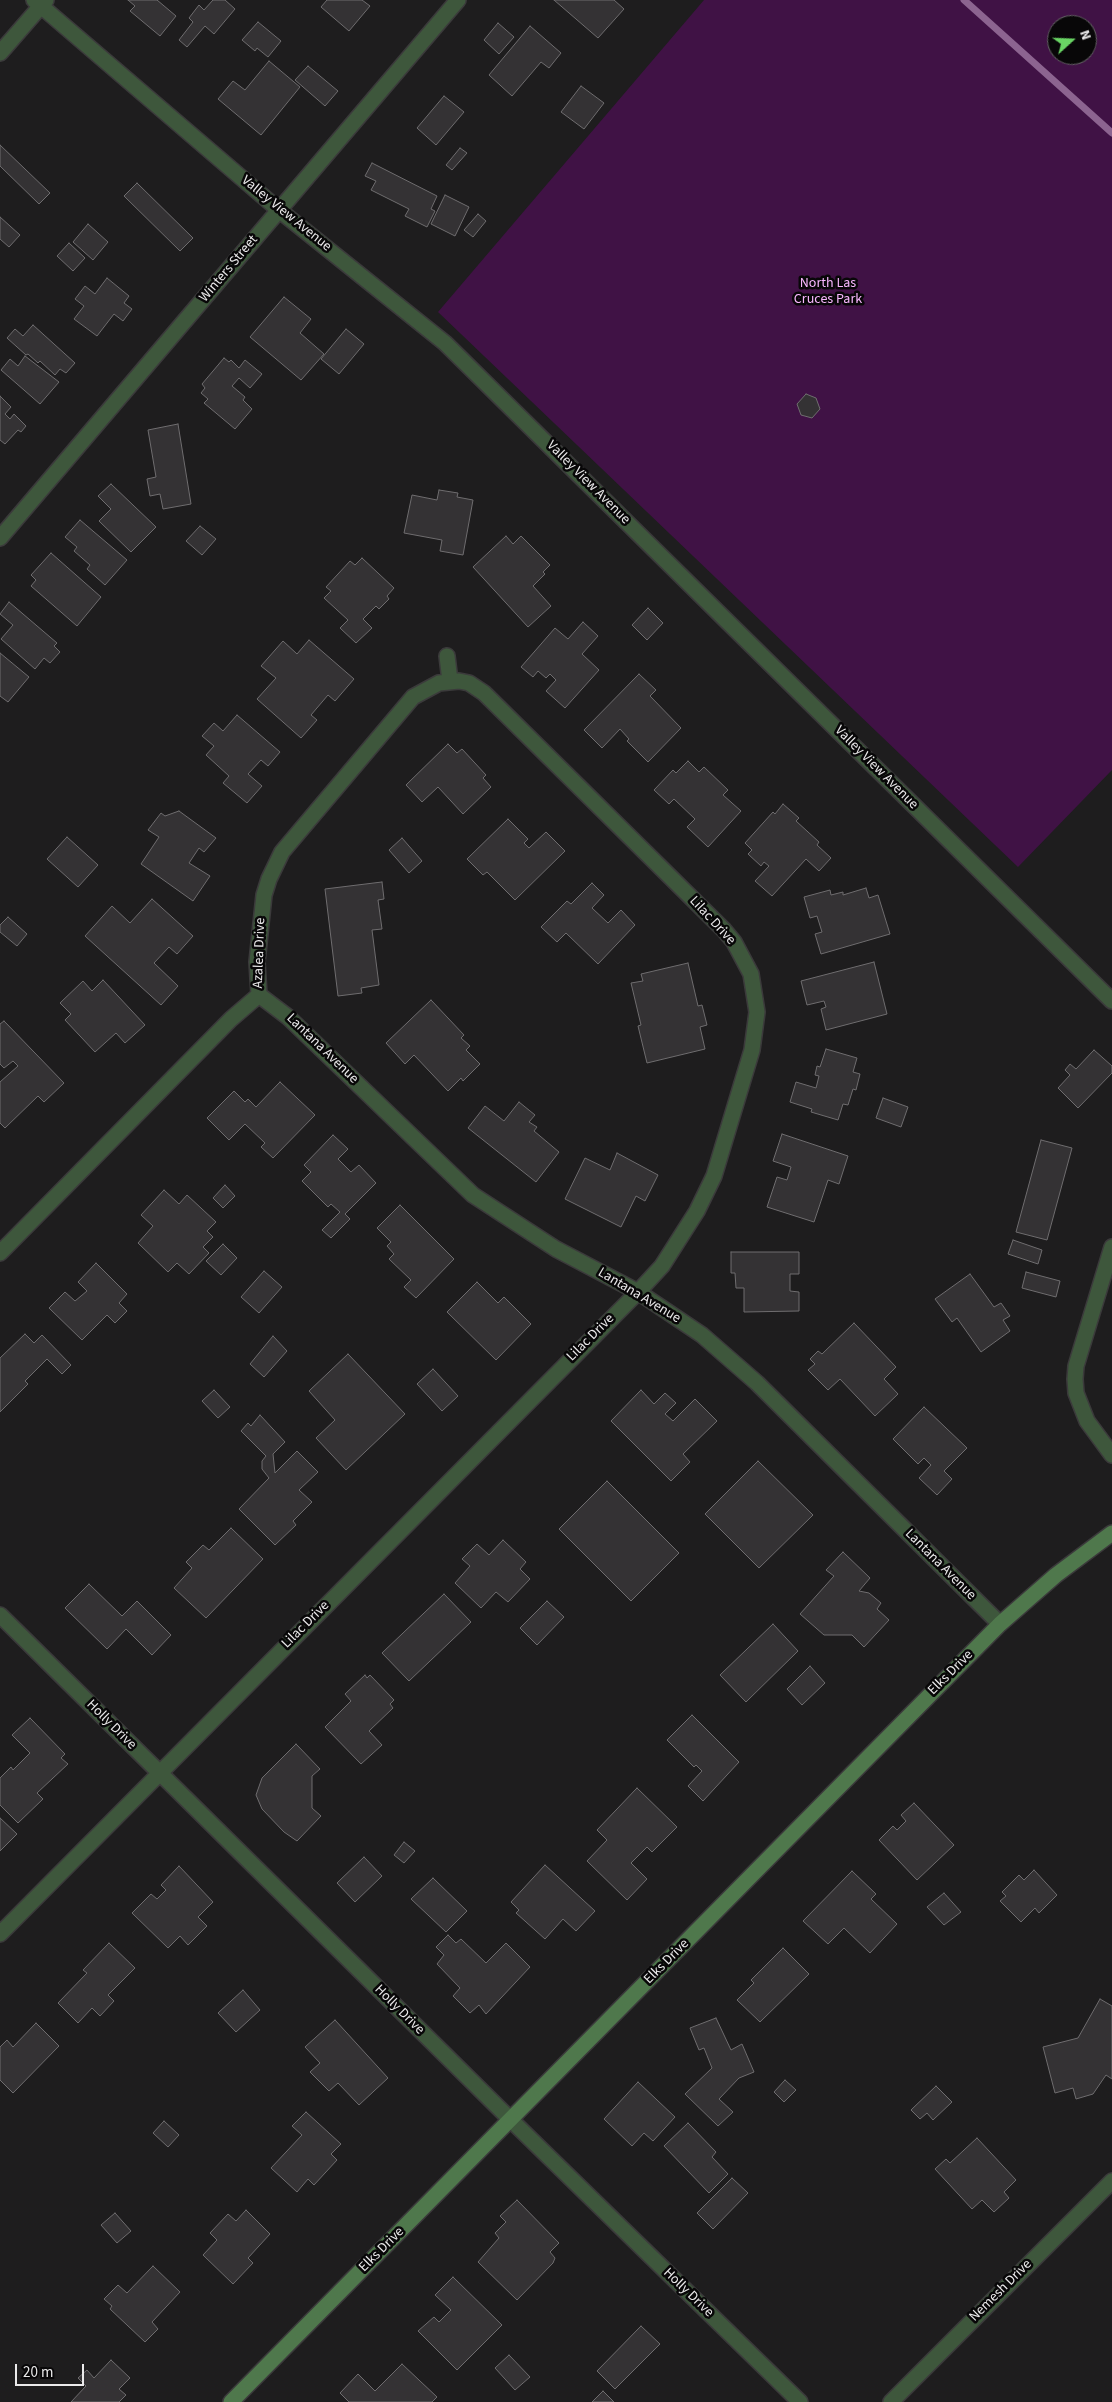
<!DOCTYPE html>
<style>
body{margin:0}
#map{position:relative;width:1112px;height:2402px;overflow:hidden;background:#1e1d1e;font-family:"Source Sans 3",sans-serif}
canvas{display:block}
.north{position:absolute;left:1047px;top:15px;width:50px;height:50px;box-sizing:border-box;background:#080708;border:1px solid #636263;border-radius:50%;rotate:70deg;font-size:14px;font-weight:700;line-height:20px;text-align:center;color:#ebeaeb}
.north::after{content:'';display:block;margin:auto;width:18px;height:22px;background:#69d464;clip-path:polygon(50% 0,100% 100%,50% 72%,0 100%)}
.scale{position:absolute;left:15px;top:2364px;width:69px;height:22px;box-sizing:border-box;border:2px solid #ebeaeb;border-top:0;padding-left:6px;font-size:15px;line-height:18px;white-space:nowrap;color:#ebeaeb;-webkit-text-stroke:4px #080708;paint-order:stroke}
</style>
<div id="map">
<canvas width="1112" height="2402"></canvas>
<div class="north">N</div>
<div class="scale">20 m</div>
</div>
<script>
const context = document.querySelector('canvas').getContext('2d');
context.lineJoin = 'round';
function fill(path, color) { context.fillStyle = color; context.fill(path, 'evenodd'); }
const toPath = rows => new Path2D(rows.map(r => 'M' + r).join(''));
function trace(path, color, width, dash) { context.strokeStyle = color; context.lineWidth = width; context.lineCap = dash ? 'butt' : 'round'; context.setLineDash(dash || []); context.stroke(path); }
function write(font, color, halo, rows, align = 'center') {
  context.font = font + ' "Source Sans 3",sans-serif'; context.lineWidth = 5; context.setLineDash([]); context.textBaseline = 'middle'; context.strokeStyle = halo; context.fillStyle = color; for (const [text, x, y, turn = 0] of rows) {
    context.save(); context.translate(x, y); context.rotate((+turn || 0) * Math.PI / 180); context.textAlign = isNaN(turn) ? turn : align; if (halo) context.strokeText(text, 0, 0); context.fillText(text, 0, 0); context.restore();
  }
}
const green = toPath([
 [704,0,1112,0,1112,770,1018,867,438,312],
 [1057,25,1087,25,1087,55,1057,55]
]);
const stream = toPath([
 [964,0,1112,133]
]);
const building = toPath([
 [128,0,157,0,176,16,160,36,130,11,135,6,128,0],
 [213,0,225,0,235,9,214,34,205,26,187,47,179,40,193,22,189,18,199,5,204,10,213,0],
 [327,0,362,0,370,6,349,31,321,7,327,0],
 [554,0,614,0,624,9,598,38,554,0],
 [258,22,281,41,268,57,257,48,255,51,242,40,258,22],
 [498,23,514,37,499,54,484,40,498,23],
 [530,26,561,53,549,68,541,62,512,96,489,75,530,26],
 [269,61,300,87,261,135,218,99,233,81,245,90,269,61],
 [308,66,338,91,325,106,295,80,308,66],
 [581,86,604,103,584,129,561,112,581,86],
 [444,96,464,112,436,145,417,128,444,96],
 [0,145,50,193,39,204,0,166,0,145],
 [460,148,467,153,452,170,446,165,460,148],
 [372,163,437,196,431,209,435,211,427,227,405,216,409,209,371,190,376,181,365,176,372,163],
 [137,183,193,238,180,251,124,196,137,183],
 [445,195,469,207,455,236,431,224,445,195],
 [478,214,486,221,473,237,464,230,478,214],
 [0,217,20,235,9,247,0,239,0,217],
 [88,224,108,242,93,260,73,242,88,224],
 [69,243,85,258,73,271,57,256,69,243],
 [107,278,129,296,124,303,132,309,123,321,114,314,97,336,74,319,84,306,75,299,85,286,95,294,107,278],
 [284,297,311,319,300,333,324,354,301,380,250,337,284,297],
 [33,325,75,363,66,373,60,369,55,375,40,361,38,363,28,354,26,355,7,338,15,329,23,336,33,325],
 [346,329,364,344,339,374,321,359,346,329],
 [25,356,59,382,40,404,1,370,10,359,18,366,25,356],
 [224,358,229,362,231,360,239,368,245,360,262,374,250,388,239,378,232,386,245,397,243,400,252,409,235,429,204,403,208,399,201,393,205,388,202,384,224,358],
 [806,394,816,398,820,409,812,418,801,415,797,404,806,394],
 [0,396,11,407,5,414,10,419,14,414,26,426,21,432,18,430,5,444,0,440,0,396],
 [178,424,191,504,163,509,160,494,150,496,147,479,156,477,148,430,178,424],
 [111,484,156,527,131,552,99,521,111,509,98,496,111,484],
 [439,490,458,493,457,497,473,500,463,555,440,551,442,540,404,533,412,495,437,500,439,490],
 [80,520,127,560,105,585,87,569,90,565,74,551,77,547,65,537,80,520],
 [200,526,216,539,202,555,186,541,200,526],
 [506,536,513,544,521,536,550,565,543,572,545,574,533,586,551,606,528,627,473,567,506,536],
 [51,553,101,597,77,626,31,586,36,580,31,575,51,553],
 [362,558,394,588,387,596,389,599,379,609,376,606,363,619,372,628,356,643,340,628,348,620,324,598,331,591,326,587,350,561,355,565,362,558],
 [9,602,57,643,54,646,60,652,50,663,44,658,35,669,1,639,13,625,0,614,9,602],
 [648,608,663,623,647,640,632,625,648,608],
 [583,622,598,636,582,654,599,670,565,708,546,691,556,680,550,674,546,678,538,671,533,677,521,667,555,628,568,639,583,622],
 [309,640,354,679,335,701,328,695,311,715,317,720,301,738,257,699,276,678,261,666,283,641,297,654,309,640],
 [0,653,29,677,8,702,0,696,0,653],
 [639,674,656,690,650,696,681,728,648,762,627,741,629,739,620,729,602,748,584,730,639,674],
 [237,715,280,752,268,766,261,760,248,774,262,786,247,803,223,783,229,776,206,755,214,746,202,736,214,723,223,731,237,715],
 [448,744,457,753,462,749,486,775,483,778,491,787,463,814,438,787,422,802,406,785,448,744],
 [688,761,699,772,704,767,728,790,723,795,741,811,708,847,687,827,695,819,674,799,669,804,654,790,673,770,676,773,688,761],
 [783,804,799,818,796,821,819,842,817,845,831,858,819,871,806,859,772,896,755,881,769,866,764,862,761,866,748,854,752,850,745,843,773,812,775,814,783,804],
 [179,811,216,838,204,852,199,848,189,863,210,876,193,901,141,864,159,837,148,830,161,813,165,816,179,811],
 [508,819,528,839,524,843,529,848,546,832,565,851,515,900,487,872,483,875,467,859,508,819],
 [67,837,98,865,78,887,47,859,67,837],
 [402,838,422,861,409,873,389,850,402,838],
 [382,882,384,899,378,900,382,929,372,930,379,985,361,988,362,993,338,996,325,889,382,882],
 [592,883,604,895,592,908,608,923,621,910,635,925,598,964,566,933,557,942,541,927,567,901,571,904,592,883],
 [866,888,869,898,878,895,890,934,821,954,815,934,822,932,817,916,810,918,804,897,830,890,831,895,843,892,843,895,866,888],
 [152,899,193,936,177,954,169,947,154,963,178,986,161,1005,85,936,112,906,130,923,152,899],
 [8,917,27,934,17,946,0,932,0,925,8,917],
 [874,962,887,1014,826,1030,821,1009,826,1007,824,1001,807,1005,801,981,874,962],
 [688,963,698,1006,702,1005,707,1025,700,1027,705,1049,647,1063,638,1026,641,1025,631,983,643,981,641,974,688,963],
 [103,980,145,1025,125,1043,116,1033,95,1052,65,1020,71,1014,60,1003,83,981,92,991,103,980],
 [431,1000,464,1035,461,1038,470,1046,466,1050,480,1064,463,1081,461,1078,448,1091,414,1055,405,1064,386,1043,431,1000],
 [4,1021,64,1083,44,1102,38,1096,5,1128,0,1123,0,1082,18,1066,13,1061,4,1068,0,1064,0,1024,4,1021],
 [826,1049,857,1058,853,1072,860,1074,856,1090,853,1089,848,1105,843,1104,838,1120,811,1112,812,1109,790,1102,796,1082,816,1088,819,1076,815,1075,817,1066,820,1067,826,1049],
 [1094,1050,1112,1066,1112,1073,1078,1108,1058,1088,1070,1075,1065,1070,1070,1064,1076,1069,1094,1050],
 [280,1082,315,1115,273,1158,261,1147,265,1143,245,1124,229,1140,207,1118,234,1091,245,1102,248,1099,256,1107,280,1082],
 [883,1098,908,1107,901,1127,876,1118,883,1098],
 [519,1102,535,1115,529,1122,537,1127,534,1131,559,1152,536,1182,468,1128,485,1106,504,1121,519,1102],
 [782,1134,848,1156,839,1184,828,1180,814,1222,767,1207,777,1177,787,1180,791,1167,773,1161,782,1134],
 [333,1135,348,1149,338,1159,351,1172,359,1165,376,1183,345,1214,350,1219,331,1238,322,1230,340,1212,331,1204,328,1207,302,1181,311,1172,304,1165,333,1135],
 [1041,1140,1072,1148,1047,1240,1016,1232,1041,1140],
 [617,1153,658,1175,645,1201,636,1196,621,1227,565,1199,585,1158,610,1170,617,1153],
 [225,1185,235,1196,223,1208,213,1198,225,1185],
 [164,1190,179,1204,187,1195,216,1222,207,1231,213,1237,203,1247,209,1253,189,1274,177,1263,168,1272,138,1243,153,1226,141,1215,164,1190],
 [400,1205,454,1259,416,1298,404,1287,411,1280,389,1259,394,1254,387,1246,391,1242,377,1228,400,1205],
 [1013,1240,1042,1250,1038,1264,1008,1254,1013,1240],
 [223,1244,237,1258,221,1275,206,1261,223,1244],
 [731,1252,799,1252,799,1274,790,1274,790,1291,799,1292,799,1311,744,1312,744,1288,736,1288,735,1273,731,1273,731,1252],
 [96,1263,127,1294,119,1303,127,1311,115,1323,107,1315,82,1340,49,1308,65,1292,75,1301,87,1291,78,1282,96,1263],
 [264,1271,282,1287,259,1313,241,1297,264,1271],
 [1026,1272,1060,1281,1056,1297,1022,1288,1026,1272],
 [970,1274,994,1307,1001,1303,1010,1316,1003,1320,1010,1331,981,1352,957,1318,952,1322,935,1299,970,1274],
 [477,1282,498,1303,504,1297,531,1324,496,1360,447,1312,477,1282],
 [854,1323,896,1367,884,1379,898,1394,875,1416,840,1379,828,1390,808,1370,815,1364,810,1359,818,1351,822,1354,854,1323],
 [25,1334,34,1343,42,1335,71,1365,62,1374,47,1359,25,1381,28,1384,0,1412,0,1358,25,1334],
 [273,1336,287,1351,264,1377,250,1364,273,1336],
 [348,1354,405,1414,346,1470,316,1438,335,1420,309,1391,348,1354],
 [433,1369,458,1396,442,1411,417,1384,433,1369],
 [214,1390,230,1407,218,1418,202,1401,214,1390],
 [641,1390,654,1404,665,1393,676,1403,665,1414,673,1421,695,1399,717,1421,683,1454,690,1462,671,1481,611,1421,641,1390],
 [924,1407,967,1448,944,1471,952,1479,937,1495,919,1478,931,1465,924,1458,918,1464,893,1439,924,1407],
 [260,1415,285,1442,273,1454,275,1473,297,1451,318,1472,299,1490,312,1502,293,1521,296,1525,275,1545,239,1509,269,1478,262,1469,262,1461,266,1456,241,1431,248,1423,251,1426,260,1415],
 [758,1461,813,1515,759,1568,705,1514,758,1461],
 [607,1481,679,1553,631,1601,559,1529,607,1481],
 [231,1528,263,1559,206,1618,174,1588,192,1568,186,1562,203,1545,209,1550,231,1528],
 [503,1540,526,1562,520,1569,530,1579,508,1602,496,1592,481,1608,455,1583,470,1566,462,1559,477,1544,489,1555,503,1540],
 [843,1552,870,1578,859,1591,869,1593,881,1603,877,1609,889,1620,864,1647,852,1635,824,1635,800,1614,834,1576,826,1570,843,1552],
 [89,1584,122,1616,137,1601,171,1635,152,1655,126,1629,107,1649,65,1608,89,1584],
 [444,1594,471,1622,409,1681,382,1653,444,1594],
 [547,1601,564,1617,537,1645,520,1628,547,1601],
 [773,1624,798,1651,746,1702,720,1675,773,1624],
 [810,1666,825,1683,802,1705,787,1689,810,1666],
 [365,1675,367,1678,370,1675,394,1700,390,1704,393,1708,369,1731,382,1745,361,1764,325,1727,351,1701,345,1694,365,1675],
 [692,1715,739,1762,703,1801,688,1786,702,1771,696,1765,694,1767,667,1740,692,1715],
 [30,1718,65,1754,61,1758,68,1764,37,1793,43,1799,18,1823,0,1805,0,1778,11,1767,13,1770,30,1753,12,1735,30,1718],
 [296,1744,320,1769,312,1776,312,1808,321,1816,297,1841,284,1832,262,1809,256,1795,262,1778,296,1744],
 [637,1788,677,1827,652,1852,647,1847,631,1863,647,1879,627,1900,587,1861,607,1840,597,1830,637,1788],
 [914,1803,954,1845,917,1880,879,1840,893,1826,897,1830,906,1821,901,1815,914,1803],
 [0,1818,17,1834,0,1851,0,1818],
 [404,1842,415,1851,404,1863,394,1855,404,1842],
 [364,1857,382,1876,355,1902,337,1883,364,1857],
 [545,1865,595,1911,576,1931,563,1919,545,1939,516,1913,519,1910,511,1902,545,1865],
 [179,1866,213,1902,198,1917,207,1926,188,1945,180,1936,168,1948,132,1913,151,1894,157,1899,166,1890,161,1885,179,1866],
 [1034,1870,1057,1895,1039,1913,1035,1908,1021,1922,1000,1901,1006,1896,1002,1892,1019,1875,1024,1880,1034,1870],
 [852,1871,876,1894,871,1899,897,1924,870,1953,844,1928,828,1944,803,1921,852,1871],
 [433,1878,467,1911,446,1932,411,1899,433,1878],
 [944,1893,961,1912,944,1925,927,1907,944,1893],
 [448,1935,456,1943,461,1939,486,1963,506,1943,530,1967,486,2014,479,2005,470,2013,453,1996,460,1988,437,1964,444,1955,436,1947,448,1935],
 [109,1943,135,1968,108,1995,114,2001,100,2016,92,2008,78,2023,58,2003,87,1973,83,1970,109,1943],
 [783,1948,809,1974,760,2022,737,2000,754,1983,751,1980,783,1948],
 [243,1990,260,2010,236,2032,218,2013,243,1990],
 [1100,1999,1112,2006,1112,2079,1106,2075,1093,2094,1076,2099,1073,2088,1055,2093,1043,2047,1078,2038,1100,1999],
 [716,2018,731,2050,742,2044,754,2072,739,2078,719,2099,733,2112,718,2126,685,2094,712,2068,704,2048,699,2050,690,2028,716,2018],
 [335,2020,388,2078,359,2105,338,2083,329,2091,310,2072,320,2063,305,2047,335,2020],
 [36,2023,59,2046,13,2093,0,2080,0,2047,7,2040,13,2047,36,2023],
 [785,2080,796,2090,784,2102,774,2092,785,2080],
 [638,2082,675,2117,653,2141,644,2133,632,2146,604,2119,638,2082],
 [936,2086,952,2102,933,2120,927,2113,920,2119,911,2110,936,2086],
 [306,2112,341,2144,331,2154,337,2160,314,2185,308,2179,297,2192,271,2168,302,2135,292,2126,306,2112],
 [164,2121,179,2135,168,2147,153,2133,164,2121],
 [688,2123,716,2152,712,2157,728,2174,709,2193,664,2146,688,2123],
 [977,2138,1016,2180,1004,2192,1009,2198,994,2212,982,2200,972,2209,935,2169,946,2159,950,2163,977,2138],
 [732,2178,748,2193,713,2229,697,2213,732,2178],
 [517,2200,559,2243,550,2252,555,2258,553,2263,517,2300,478,2262,499,2238,495,2233,506,2222,500,2216,517,2200],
 [246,2210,270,2234,248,2258,253,2263,233,2284,203,2255,217,2240,210,2233,228,2214,236,2221,246,2210],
 [115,2213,131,2231,117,2243,101,2225,115,2213],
 [153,2266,180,2292,152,2322,158,2329,145,2342,110,2309,112,2306,104,2299,118,2285,127,2293,153,2266],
 [453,2277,502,2325,457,2370,418,2331,434,2317,439,2322,451,2310,435,2295,453,2277],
 [641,2326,660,2344,615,2389,597,2371,641,2326],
 [509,2355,530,2377,515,2390,495,2368,509,2355],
 [111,2360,130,2378,119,2389,126,2395,119,2402,71,2402,86,2386,78,2378,87,2370,94,2378,111,2360],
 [402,2364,437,2397,432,2402,349,2402,340,2393,358,2374,375,2391,402,2364],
 [603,2391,614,2402,592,2402,603,2391]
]);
const minor = toPath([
 [34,0,279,210,445,343,1112,1001],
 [0,53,46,0],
 [0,538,458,0],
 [447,656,450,681],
 [259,995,288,1017,473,1195,556,1249,638,1292,702,1335,757,1383,1000,1624],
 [1112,1247,1076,1366,1075,1379,1076,1393,1087,1421,1112,1455],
 [0,1253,231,1019,259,995],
 [0,1615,511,2120,800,2402],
 [0,1934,638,1292,662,1266,697,1211,714,1176,752,1050,757,1012,751,974,734,942,724,930,484,693,469,683,459,681,439,683,413,697,282,852,269,879,264,895,257,962,259,995],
 [891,2402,1112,2181]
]);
const secondary = toPath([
 [231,2402,1000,1624,1056,1575,1112,1533]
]);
const streetNames = [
 ["Valley View Avenue",286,214,39],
 ["Winters Street",229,269,-50],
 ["Valley View Avenue",588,483,45],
 ["Valley View Avenue",876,768,45],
 ["Lilac Drive",712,921,47],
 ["Azalea Drive",260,953,-88],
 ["Lantana Avenue",322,1049,44],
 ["Lantana Avenue",639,1296,31],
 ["Lilac Drive",591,1338,-45],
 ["Lantana Avenue",940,1565,45],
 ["Lilac Drive",306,1625,-45],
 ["Elks Drive",951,1673,-45],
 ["Holly Drive",111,1725,45],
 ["Elks Drive",667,1962,-45],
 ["Holly Drive",399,2010,45],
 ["Elks Drive",382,2250,-45],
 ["Nemesh Drive",1001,2291,-45],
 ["Holly Drive",688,2293,44]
];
const parkNames = [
 ["North Las",828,284],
 ["Cruces Park",828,300]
];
fill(green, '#401245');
trace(stream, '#8c6490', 7);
fill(building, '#343234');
trace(building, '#6f6d6f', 1);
trace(minor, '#3b3a3b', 18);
trace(secondary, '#3b3a3b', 18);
trace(minor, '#3e573c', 15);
trace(secondary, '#4f784c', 15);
write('14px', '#ebeaeb', '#080708', streetNames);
write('14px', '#f9b7ff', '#080708', parkNames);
</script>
